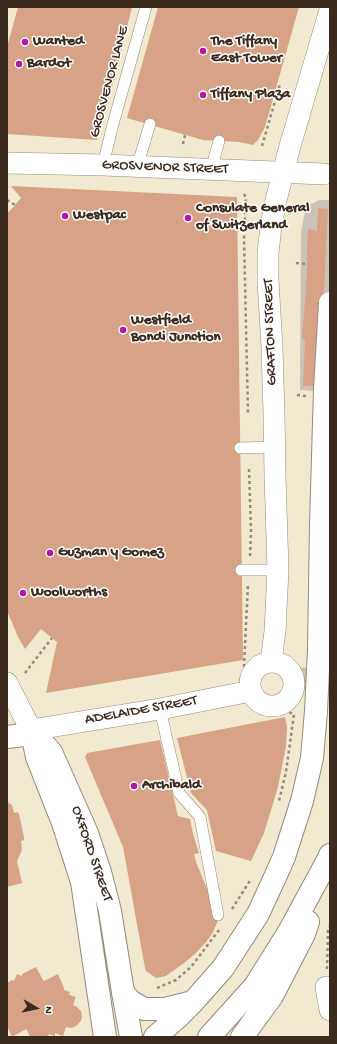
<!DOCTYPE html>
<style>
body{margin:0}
#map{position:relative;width:337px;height:1044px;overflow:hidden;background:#f2e9d1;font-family:"Gochi Hand",sans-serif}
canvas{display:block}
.frame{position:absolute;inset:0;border:8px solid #3b2a1e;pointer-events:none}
.north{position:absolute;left:16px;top:988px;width:40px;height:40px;-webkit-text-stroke:3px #fff;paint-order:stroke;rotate:99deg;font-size:11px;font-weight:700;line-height:16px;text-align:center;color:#3b2a1e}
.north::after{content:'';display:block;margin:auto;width:14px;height:18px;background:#3b2a1e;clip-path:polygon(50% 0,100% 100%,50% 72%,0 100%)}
</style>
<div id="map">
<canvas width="337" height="1044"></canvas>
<div class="frame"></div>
<div class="north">N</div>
</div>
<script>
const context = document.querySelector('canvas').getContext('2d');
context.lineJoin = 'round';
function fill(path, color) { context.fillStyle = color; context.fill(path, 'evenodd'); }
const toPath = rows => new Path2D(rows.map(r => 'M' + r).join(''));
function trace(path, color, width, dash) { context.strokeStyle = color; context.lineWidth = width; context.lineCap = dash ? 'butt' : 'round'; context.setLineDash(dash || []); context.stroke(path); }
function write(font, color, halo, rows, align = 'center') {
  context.font = font + ' "Gochi Hand",sans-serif'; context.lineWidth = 3; context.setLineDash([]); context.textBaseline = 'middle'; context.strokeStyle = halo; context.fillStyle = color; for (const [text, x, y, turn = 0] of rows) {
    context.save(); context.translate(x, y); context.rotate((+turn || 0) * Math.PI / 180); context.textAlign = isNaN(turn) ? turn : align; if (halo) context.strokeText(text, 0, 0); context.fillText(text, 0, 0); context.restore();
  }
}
const industrial = toPath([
 [319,200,330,200,330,392,300,390,301,232,306,207]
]);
const building = toPath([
 [18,7,132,7,114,80,97,140,7,134,7,47],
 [158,7,299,7,265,127,258,140,253,145,240,142,203,140,127,118],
 [11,186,237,197,243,660,46,693,57,642,41,629,25,649,18,637,7,611,7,211,9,212,21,198],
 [318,208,328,209,319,386,303,386,305,339,302,339,307,274,307,254,308,229,317,231],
 [285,717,287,727,286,746,278,787,264,833,251,861,216,851,207,810,191,793,177,738],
 [160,740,178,816,190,819,193,834,199,853,194,854,196,862,205,884,216,908,219,918,217,923,212,934,206,942,195,954,184,963,166,976,156,978,146,971,145,968,123,847,85,757,87,753],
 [7,802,12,805,14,813,17,812,19,814,24,837,24,840,21,841,22,850,17,861,22,883,7,887],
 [36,967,43,980,44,981,58,974,64,988,64,990,70,992,69,995,76,997,73,1005,77,1007,81,1011,82,1017,81,1021,76,1026,72,1028,66,1027,63,1036,55,1033,55,1036,49,1034,48,1036,46,1037,30,1037,27,1030,26,1029,12,1037,7,1026,7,983,12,980,14,981,17,974,22,976,22,974]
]);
const minorTunnel = toPath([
 [294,680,330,674]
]);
const path = toPath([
 [183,144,185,135],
 [262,146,280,84],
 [244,194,246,198,244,238,248,414],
 [7,200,15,205],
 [296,263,307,264],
 [297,395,306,396],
 [249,469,251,531,250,556],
 [244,667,248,583],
 [25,673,52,638],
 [272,707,294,714,286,772,279,801],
 [232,909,251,879],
 [327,969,328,931,330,926],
 [157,988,176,980,191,967,219,930]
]);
const service = toPath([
 [103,165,113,124,146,7],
 [137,167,150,124],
 [211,170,219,141],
 [240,448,275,447],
 [241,570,278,570],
 [160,709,179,793,200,817,218,915]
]);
const minor = toPath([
 [7,163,103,165,324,174],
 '250 684a22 22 0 1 1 44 0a22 22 0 1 1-44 0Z',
 [271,662,275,631,278,570,275,475,274,413,272,348,268,280,268,253,271,226,276,200,290,146,330,10],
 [7,683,31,730,160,709,251,691],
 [326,987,330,1010]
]);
const tertiary = toPath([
 [31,730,51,752,87,833,100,872,110,911,123,992,131,1037],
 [32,733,37,757,63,823,82,882,105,1037],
 [7,737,23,735,31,730]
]);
const primary = toPath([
 [123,992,130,1001,144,1009,165,1009,193,1002],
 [155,1037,178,1017,193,1002,223,968,258,914,276,875,284,857,302,801,312,758,316,711],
 [209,1037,255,986,290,930,329,858,330,855],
 [242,1037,272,996,304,934,308,922]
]);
const primaryBridge = toPath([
 [316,711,319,650,321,525,325,389,330,303]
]);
const markers = [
 [25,42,4,"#b5179e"],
 [203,51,4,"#b5179e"],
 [19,64,4,"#b5179e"],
 [203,95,4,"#b5179e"],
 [65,216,4,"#b5179e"],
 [188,218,4,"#b5179e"],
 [123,330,4,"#b5179e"],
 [50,553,4,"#b5179e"],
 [23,593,4,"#b5179e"],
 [134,786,4,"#b5179e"]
];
const poiNames = [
 ["Wanted",33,42],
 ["The Tiffany",211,42],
 ["East Tower",211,59],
 ["Bardot",27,64],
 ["Tiffany Plaza",211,95],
 ["Consulate General",196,209],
 ["of Switzerland",196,226],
 ["Westpac",73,216],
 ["Westfield",131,321],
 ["Bondi Junction",131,338],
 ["Guzman y Gomez",58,553],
 ["Woolworths",31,593],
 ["Archibald",142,786]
];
const streetNames = [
 ["GROSVENOR LANE",110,82,-75],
 ["GROSVENOR STREET",165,168,2],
 ["GRAFTON STREET",271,332,-92],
 ["ADELAIDE STREET",141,711,-10],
 ["OXFORD STREET",91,854,71]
];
fill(industrial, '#cbc2b8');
fill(building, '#d8a287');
trace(minorTunnel, '#cdc3ad', 21, [21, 10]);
trace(service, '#968a78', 12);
trace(minor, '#968a78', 22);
trace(tertiary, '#968a78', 24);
trace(primary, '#968a78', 24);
trace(path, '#968a78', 2.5, [3, 3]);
trace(service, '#fff', 11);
trace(minor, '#fff', 21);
trace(tertiary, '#fff', 22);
trace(primary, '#fff', 22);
trace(primaryBridge, '#968a78', 24, []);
trace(primaryBridge, '#fff', 22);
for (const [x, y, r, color] of markers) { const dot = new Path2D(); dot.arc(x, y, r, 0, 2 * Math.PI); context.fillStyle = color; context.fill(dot); trace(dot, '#fff', 1.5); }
write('bold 15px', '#3b2a1e', '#fff', poiNames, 'left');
write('15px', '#3b2a1e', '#fff', streetNames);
</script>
